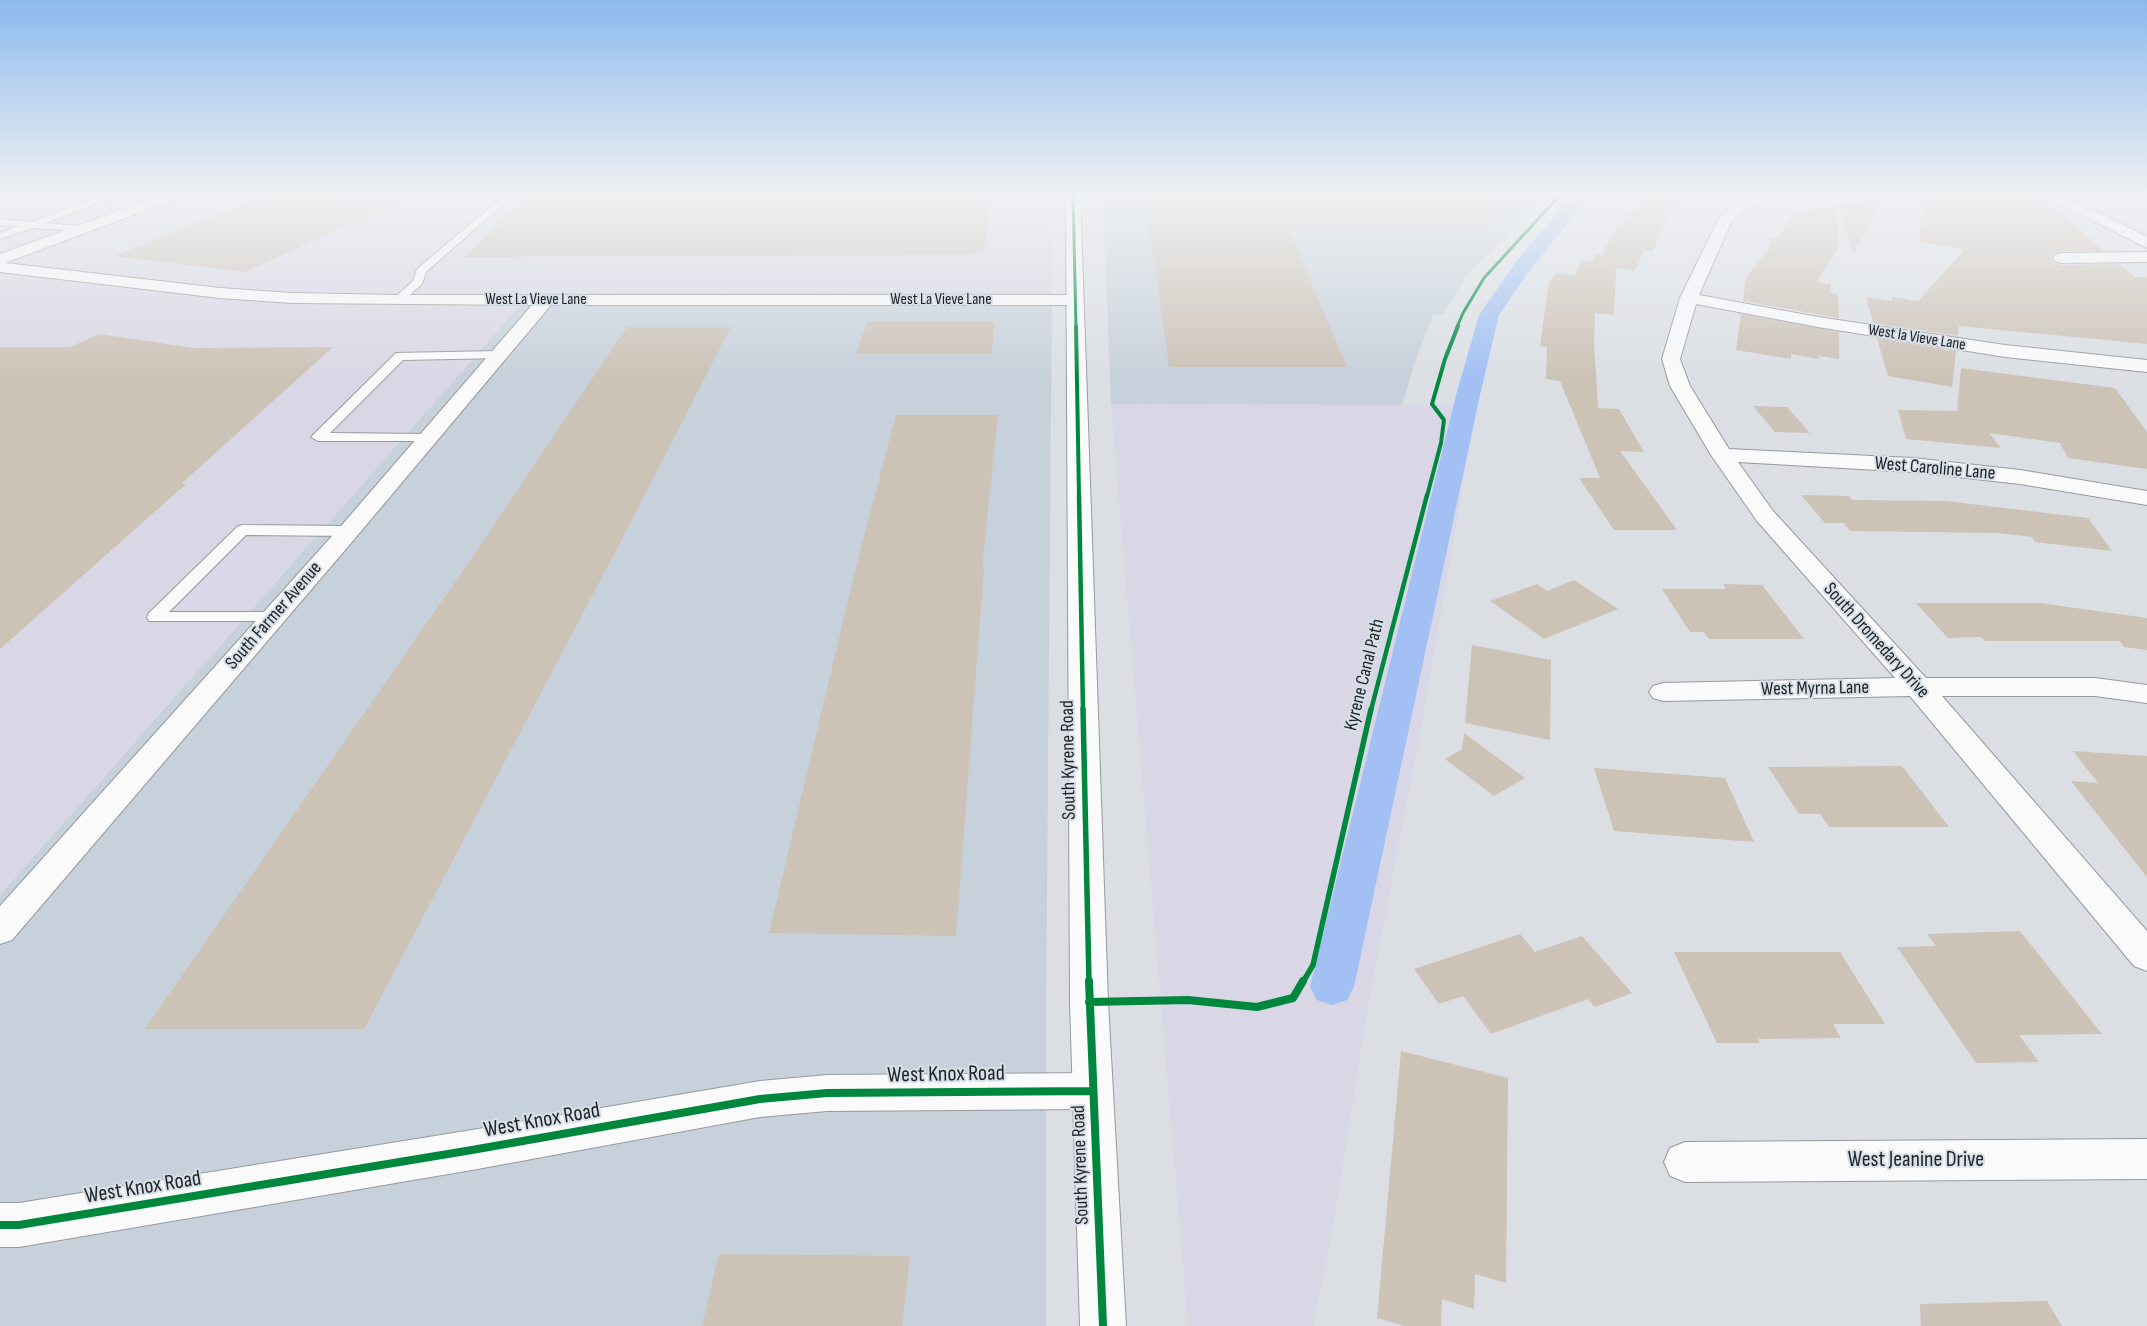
<!DOCTYPE html>
<style>
body{margin:0}
canvas{display:block;background:#dbdfe4}
</style>
<canvas width="2147" height="1326"></canvas>
<script>
const context = document.querySelector('canvas').getContext('2d');
context.lineJoin = 'round';
function fill(path, color) { context.fillStyle = color; context.fill(path, 'evenodd'); }
const toPath = rows => new Path2D(rows.map(r => 'M' + r).join(''));
function trace(path, color, width, dash) { context.strokeStyle = color; context.lineWidth = width; context.lineCap = dash ? 'butt' : 'round'; context.setLineDash(dash || []); context.stroke(path); }
function write(font, color, halo, rows, align = 'center') {
  context.font = font + ' "Sofia Sans Condensed",sans-serif'; context.lineWidth = 4; context.setLineDash([]); context.textBaseline = 'middle'; context.strokeStyle = halo; context.fillStyle = color; for (const [text, x, y, turn = 0] of rows) {
    context.save(); context.translate(x, y); context.rotate((+turn || 0) * Math.PI / 180); context.textAlign = isNaN(turn) ? turn : align; if (halo) context.strokeText(text, 0, 0); context.fillText(text, 0, 0); context.restore();
  }
}
const built = toPath([
 [1103,194,1545,194,1500,243,1468,273,1443,314,1433,315,1413,368,1402,406,1111,404],
 [1052,292,1046,1018,1046,1326,0,1326,0,895,531,293]
]);
const industrial = toPath([
 [0,194,1053,194,1052,292,531,293,0,895],
 [1111,404,1477,405,1422,723,1369,1001,1329,1251,1313,1326,1188,1326]
]);
const canal = toPath([
 [1574,194,1591,194,1532,267,1499,315,1480,395,1354,987,1347,1000,1332,1005,1317,1000,1310,987,1456,395,1479,315,1518,259,1574,194]
]);
const building = toPath([
 [269,194,328,194,400,201,245,272,114,256],
 [529,194,991,194,984,251,970,255,464,257],
 [1142,194,1483,194,1494,207,1480,227,1288,228,1347,367,1169,367,1155,267],
 [1645,194,1680,200,1663,226,1653,251,1644,250,1635,271,1616,268,1614,315,1595,313,1594,342,1598,408,1619,409,1644,452,1620,451,1677,530,1614,530,1579,478,1600,478,1560,381,1546,379,1547,347,1540,346,1549,282,1556,273,1574,276,1583,260,1592,262,1596,254,1602,255,1618,225,1621,226],
 [1924,194,2038,194,2104,251,2060,251,2054,253,2051,257,2053,262,2061,265,2120,264,2135,277,2147,277,2147,344,1959,326,1958,336,1873,323,1866,297,1893,301,1892,297,1918,301,1965,249,1919,242],
 [1884,197,1853,253,1839,204],
 [1837,204,1838,247,1817,282,1831,284,1830,293,1838,294,1839,318,1743,301,1746,278,1769,248,1770,238,1776,239,1797,211],
 [1741,314,1839,332,1839,359,1819,356,1819,359,1791,354,1791,359,1736,350],
 [867,322,995,322,991,354,856,354],
 [627,327,731,327,623,537,364,1029,145,1029,467,565],
 [99,334,194,348,333,347,181,484,186,484,0,649,0,347,70,347],
 [1877,338,1956,351,1952,387,1888,376],
 [1961,368,2115,388,2147,432,2147,469,2068,458,2060,443,1989,433,2001,448,1906,439,1898,410,1957,411],
 [1753,406,1787,407,1810,433,1775,432],
 [896,415,998,415,982,567,984,567,956,936,769,933,856,567],
 [1801,495,1849,496,1852,500,1946,501,2088,518,2112,551,2035,542,2032,537,1997,533,1850,531,1844,523,1825,523],
 [1574,580,1618,609,1544,639,1490,601,1537,584,1547,591],
 [1723,584,1762,585,1804,639,1709,639,1704,632,1690,632,1662,589,1726,589],
 [1916,603,2040,603,2147,618,2147,650,2124,647,2120,641,1985,641,1981,637,1948,638],
 [1472,645,1551,660,1550,740,1465,723],
 [1464,733,1525,778,1494,796,1445,759,1462,749],
 [2073,751,2147,756,2147,877,2071,781,2098,783],
 [1902,766,1949,827,1829,827,1820,814,1799,814,1768,767],
 [1594,768,1725,778,1754,842,1614,831],
 [2020,931,2102,1034,2019,1035,2039,1062,1976,1063,1897,947,1936,946,1927,934],
 [1520,934,1535,952,1582,936,1632,993,1595,1007,1588,999,1491,1034,1463,996,1439,1004,1414,969],
 [1674,952,1840,952,1885,1024,1833,1024,1841,1038,1758,1039,1760,1043,1717,1043],
 [1401,1051,1508,1078,1506,1283,1475,1274,1474,1309,1442,1299,1441,1326,1405,1326,1377,1318],
 [719,1254,910,1256,902,1326,702,1326],
 [2047,1301,2062,1326,1921,1326,1920,1304]
]);
const lane = toPath([
 [110,194,120,195,45,223,80,226,85,229,83,231,32,228,0,239,0,233,18,226,0,225,0,219,31,222,110,194],
 [506,194,515,194,426,272,422,284,402,302,394,302,393,300,394,298,413,281,417,269,506,194],
 [498,351,502,352,504,355,502,358,403,360,330,433,428,434,435,438,433,441,318,441,311,437,396,353,498,351],
 [242,525,349,526,354,528,357,531,354,534,349,536,246,535,169,612,274,612,280,613,282,617,280,621,149,621,147,617,149,613,237,527,242,525]
]);
const street = toPath([
 [164,194,183,194,181,197,5,263,220,288,292,293,398,295,1074,295,1080,296,1083,300,1080,304,1074,305,551,305,357,536,12,940,0,944,0,906,341,526,532,305,292,303,220,298,0,272,0,254,164,194],
 [1757,194,1776,194,1774,197,1751,206,1732,220,1699,295,1818,317,2005,345,2147,360,2147,372,2005,357,1818,327,1696,304,1680,359,1690,386,1729,449,1913,458,2020,470,2147,491,2147,505,2020,484,1913,472,1738,462,1773,511,1926,678,2095,678,2147,685,2147,703,2095,696,1942,696,2147,931,2147,971,2134,966,1910,696,1663,701,1653,698,1649,692,1653,686,1663,683,1895,678,1757,521,1711,455,1670,386,1662,359,1680,298,1719,218,1741,200,1757,194],
 [2044,194,2061,194,2147,237,2147,248,2046,197,2044,194],
 [2147,252,2147,262,2061,263,2055,261,2053,258,2055,255,2061,253,2147,252],
 [1093,1073,1107,1078,1113,1091,1107,1104,1093,1109,827,1111,760,1117,472,1170,19,1247,0,1247,0,1203,19,1203,472,1130,760,1081,827,1075,1093,1073],
 [2147,1139,2147,1179,1685,1182,1670,1176,1664,1162,1670,1148,1685,1142,2147,1139]
]);
const secondary = toPath([
 [1066,194,1080,194,1108,1002,1126,1326,1080,1326,1070,1002,1066,194]
]);
const cyclewayFar4 = toPath([
 [1073,194,1076,327],
 [1457,327,1463,313,1484,278,1561,194]
]);
const cyclewayFar3 = toPath([
 [1076,326,1079,496],
 [1427,496,1441,443,1444,420,1432,404,1445,359,1458,326]
]);
const cyclewayFar2 = toPath([
 [1079,495,1083,710],
 [1371,710,1427,495]
]);
const cyclewayFar1 = toPath([
 [1083,709,1089,982],
 [1303,982,1313,965,1371,709]
]);
const cycleway = toPath([
 [1089,981,1103,1326],
 [1089,1002,1188,1000,1257,1007,1293,998,1303,981],
 [0,1225,19,1225,472,1150,760,1099,827,1093,1093,1091]
]);
const farStreetnames = [
 ["West La Vieve Lane",536,300],
 ["West La Vieve Lane",941,300],
 ["West la Vieve Lane",1917,338,9]
];
const streetNames = [
 ["West Caroline Lane",1935,469,5],
 ["South Farmer Avenue",274,616,-49],
 ["South Dromedary Drive",1876,641,48],
 ["Kyrene Canal Path",1365,675,-76],
 ["West Myrna Lane",1815,689,-1],
 ["South Kyrene Road",1069,760,-91],
 ["South Kyrene Road",1081,1165,-92]
];
const nearStreetnames = [
 ["West Knox Road",946,1075,-1],
 ["West Knox Road",542,1121,-10],
 ["West Jeanine Drive",1916,1160],
 ["West Knox Road",143,1188,-9]
];
fill(built, '#c7d1db');
fill(industrial, '#d9d7e5');
fill(canal, '#a2c0f4');
fill(building, '#ccc2b6');
trace(lane, '#96999d', 2);
trace(street, '#96999d', 2);
trace(secondary, '#96999d', 2);
fill(lane, '#fafafb');
fill(street, '#fafafb');
fill(secondary, '#fafafb');
trace(cyclewayFar4, '#00873e', 3);
trace(cyclewayFar3, '#00873e', 4);
trace(cyclewayFar2, '#00873e', 4.5);
trace(cyclewayFar1, '#00873e', 5.5);
trace(cycleway, '#00873e', 8);
const sky = context.createLinearGradient(0, 0, 0, 379);
sky.addColorStop(0, '#8cb9ed');
sky.addColorStop(0.51, '#eff1f3');
sky.addColorStop(1, '#eff1f300');
context.fillStyle = sky;
context.fillRect(0, 0, 2147, 379);
write('16px', '#212427', '#d7dfe8', farStreetnames);
write('19px', '#212427', '#d7dfe8', streetNames);
write('22px', '#212427', '#d7dfe8', nearStreetnames);
</script>
